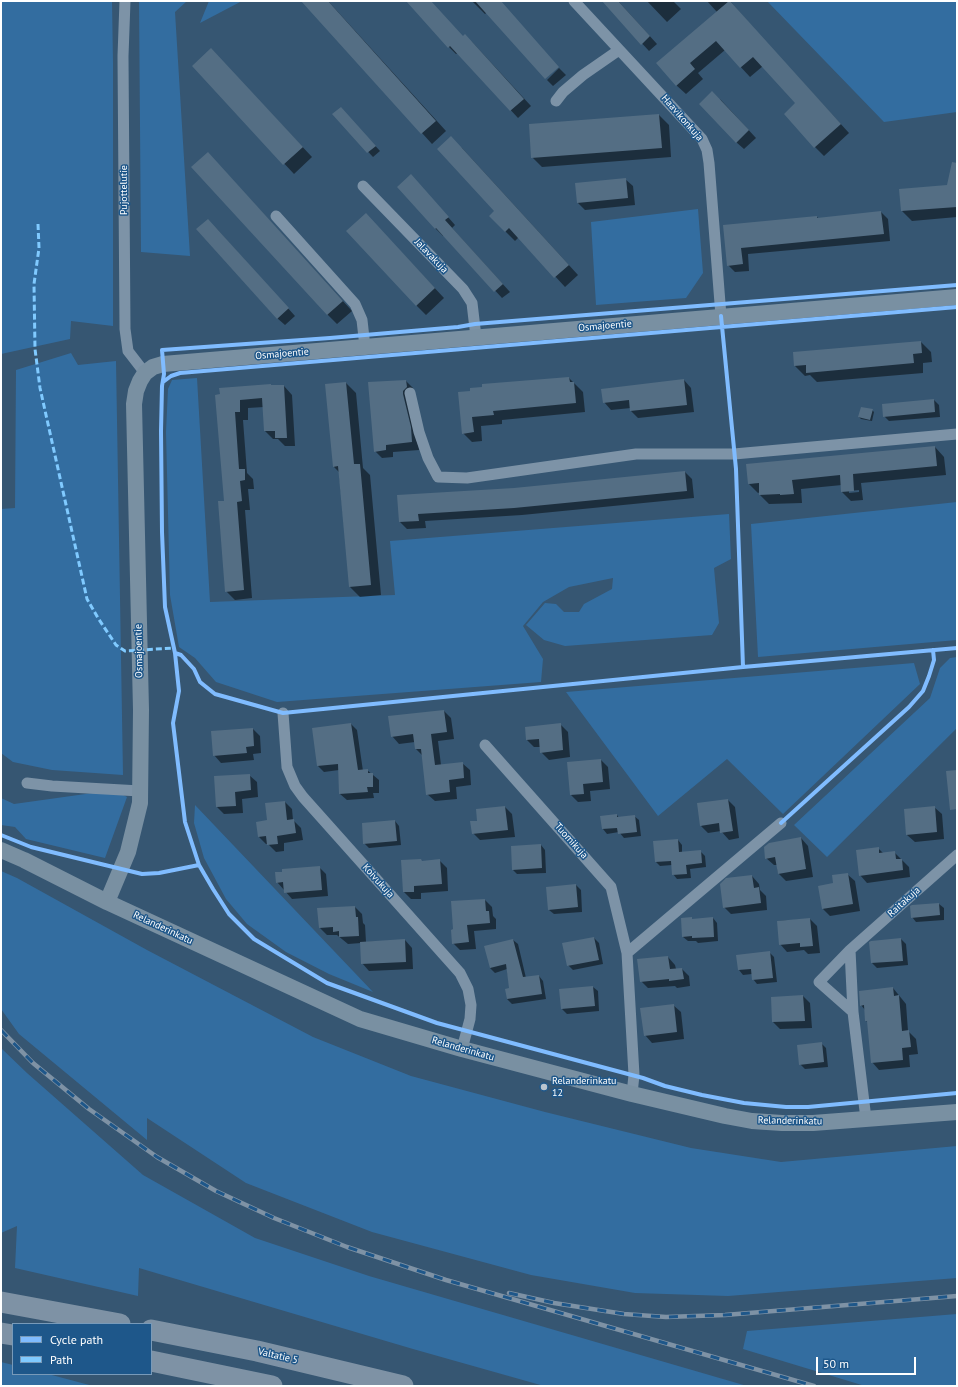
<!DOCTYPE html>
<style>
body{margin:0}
#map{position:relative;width:958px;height:1387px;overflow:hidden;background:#365672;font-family:"PT Sans",sans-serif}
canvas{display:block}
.frame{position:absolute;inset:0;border:2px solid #fff;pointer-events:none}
.legend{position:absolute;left:12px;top:1323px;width:140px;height:52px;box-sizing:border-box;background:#1e578a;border:1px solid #789ab9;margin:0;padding:5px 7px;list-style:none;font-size:12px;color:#fff}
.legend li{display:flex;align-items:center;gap:8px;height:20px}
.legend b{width:20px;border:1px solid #789ab9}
.scale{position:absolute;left:816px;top:1357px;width:100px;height:18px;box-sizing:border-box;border:2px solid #fff;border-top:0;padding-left:5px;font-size:12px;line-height:14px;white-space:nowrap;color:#fff;-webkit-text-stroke:3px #1e578a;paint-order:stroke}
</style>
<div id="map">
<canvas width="958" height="1387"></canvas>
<div class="frame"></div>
<ul class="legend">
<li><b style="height:5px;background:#80bcff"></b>Cycle path</li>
<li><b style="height:5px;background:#80caff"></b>Path</li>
</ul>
<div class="scale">50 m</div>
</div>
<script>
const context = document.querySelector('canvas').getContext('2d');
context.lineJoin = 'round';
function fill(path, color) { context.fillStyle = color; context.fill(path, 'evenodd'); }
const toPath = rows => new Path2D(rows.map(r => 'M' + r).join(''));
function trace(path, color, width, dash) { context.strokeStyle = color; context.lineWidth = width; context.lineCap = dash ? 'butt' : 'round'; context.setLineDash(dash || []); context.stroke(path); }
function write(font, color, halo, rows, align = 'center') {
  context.font = font + ' "PT Sans",sans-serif'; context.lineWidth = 3; context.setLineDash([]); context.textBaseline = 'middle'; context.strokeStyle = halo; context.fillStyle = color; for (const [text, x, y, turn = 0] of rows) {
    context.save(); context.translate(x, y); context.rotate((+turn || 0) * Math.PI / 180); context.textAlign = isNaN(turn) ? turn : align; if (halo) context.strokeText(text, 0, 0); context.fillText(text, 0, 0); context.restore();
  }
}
const green = toPath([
 [1,1,112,1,113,63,113,326,71,321,70,339,1,354],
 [139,1,187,1,175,12,190,256,141,252],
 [209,1,242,1,200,23],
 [767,1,957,1,957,112,884,122],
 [698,209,703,273,686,298,596,305,591,222],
 [71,353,78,365,116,361,123,775,52,770,13,762,1,753,1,509,15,508,16,370],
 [197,378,210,602,395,595,390,541,729,514,731,559,714,568,719,623,712,635,565,646,544,640,526,625,545,603,556,604,564,612,579,612,584,604,612,589,613,578,569,587,543,602,523,626,543,659,541,682,277,702,216,682,195,658,179,647,170,595,166,432,168,389,172,380],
 [957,502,957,640,758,657,751,524],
 [957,657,957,728,827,857,794,825,930,698,940,668,950,658],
 [914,663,920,684,783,814,727,759,658,816,566,692],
 [114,790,127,797,105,858,26,839,15,827,1,825,1,798,14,804],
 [195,805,373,992,329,974,286,952,247,924,226,899,204,858,194,823],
 [1,871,17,878,147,950,313,1037,411,1076,545,1112,691,1148,781,1162,957,1146,957,1278,728,1296,635,1293,531,1275,372,1232,246,1183,147,1118,147,1140,19,1034,1,1009],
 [1,1048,27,1073,143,1175,255,1238,369,1276,747,1386,544,1386,413,1349,139,1268,138,1296,15,1268,17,1226,1,1233],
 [957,1314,957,1386,865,1386,743,1349,747,1331],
 [1,1362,13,1365,13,1374,48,1374,93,1386,1,1386]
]);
const shadow = toPath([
 [302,1,328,1,446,131,432,144],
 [407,1,430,1,463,37,472,42,531,106,518,118,458,53,456,54,449,47],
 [472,1,500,1,485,14],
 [603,1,618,1,657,44,649,51],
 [647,1,673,1,681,9,667,22],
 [707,1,730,1,764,40,849,133,824,156,815,147,797,103,763,66,750,77,725,50,698,73,703,79,686,94,676,85,717,12],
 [221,60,312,157,294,174,193,66],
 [559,68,566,75,553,86,547,80],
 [720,99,756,138,744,149,736,142],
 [345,113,380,151,373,157,333,114],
 [659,115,669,125,671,157,542,167,532,157],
 [461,147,578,275,565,287,519,237,515,241,490,216,495,211],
 [208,153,352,311,337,324,327,314],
 [625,179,633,186,635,205,585,210,578,203,576,184],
 [957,181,957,217,912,221,902,211],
 [418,183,455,225,452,228,510,292,502,298,444,235,443,236,435,228],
 [881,212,888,219,890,241,748,254,749,271,735,272,728,265,724,226,817,217,819,219],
 [375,224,444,298,426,315,416,305],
 [215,227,295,316,285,325,277,318],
 [921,342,931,352,932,362,923,363,923,373,817,382,810,375,805,376,795,366,794,353],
 [569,378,583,392,585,412,502,420,502,424,481,426,482,441,472,442,463,433,471,392],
 [684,380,691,388,694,412,638,418,631,411,631,408,611,410,604,402],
 [406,381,413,388,419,450,393,452,393,457,382,458,375,451],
 [346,383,356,393,363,468,370,475,381,595,360,597,350,587,339,472,334,467],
 [272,386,284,386,292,395,295,446,285,446,278,439,273,439,265,431,264,407,248,408,248,420,243,420,247,473,253,479,254,489,248,489,250,510,245,510,252,598,235,600,226,591,225,502,216,396],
 [934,400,939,405,940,417,889,421,884,416],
 [872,410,874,412,872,421,861,419,859,417],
 [935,447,944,457,946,475,861,483,863,500,851,501,842,492,842,485,801,489,802,503,769,504,760,495,760,492,758,493,749,484],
 [859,490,859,492,849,493,849,491],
 [685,472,692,479,694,498,522,515,425,521,426,528,407,529,400,522,399,496,515,489],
 [444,711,451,718,454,739,438,741,441,765,462,763,470,770,471,785,456,787,457,799,435,801,427,794,423,756,416,749,415,742,399,744,392,736],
 [351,724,357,730,363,771,367,770,379,780,379,793,373,793,374,798,347,800,340,794,339,770,324,772,318,766],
 [560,724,568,732,570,757,549,760,541,752,541,747,534,747,527,740,526,728],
 [253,729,260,736,261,753,253,754,254,760,221,763,214,755],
 [601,760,608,767,610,789,590,791,591,801,578,802,571,795],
 [249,775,257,782,258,797,242,799,243,813,224,814,217,807],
 [728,800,735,807,739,838,729,840,721,831,708,833,701,826],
 [285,802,292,809,293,820,301,828,303,840,284,843,284,851,276,852,268,844,266,844,259,837,268,821],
 [505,807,512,814,515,837,480,840,473,833,478,821],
 [934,807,942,814,944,839,915,842,907,835,905,810],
 [617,815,619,818,634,816,639,820,641,836,624,838,619,832,607,834,603,829,601,817],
 [395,821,399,826,401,845,369,848,364,843],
 [801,838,808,846,813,877,786,881,778,873,777,865,774,865,766,858],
 [678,840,682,845,682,853,701,852,705,856,706,867,690,869,691,878,677,879,673,874,672,865,660,866,656,862],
 [541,845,545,850,546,873,517,874,513,870],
 [878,848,884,854,894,852,909,867,910,877,867,883,860,875],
 [439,860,447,868,448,891,421,893,421,899,411,899,404,892,422,862],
 [319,867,326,874,328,896,292,899,277,882,283,873],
 [847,874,855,881,860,911,830,916,823,909,834,884],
 [752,876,759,884,760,890,766,896,767,910,731,914,724,907],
 [576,885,581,890,582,912,554,914,549,910],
 [485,900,492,907,493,916,496,919,496,929,474,931,476,949,460,950,453,943,454,930,452,902],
 [939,904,944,908,944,920,916,922,912,917],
 [355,907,362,914,363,923,365,925,366,942,405,940,412,948,413,969,369,971,362,963,361,943,348,944,337,935,327,935,320,928,318,909],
 [691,918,693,920,713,918,717,923,718,941,698,943,696,941,688,941,683,937],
 [810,919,817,926,820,953,808,954,804,950,787,952,780,944,778,921],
 [594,938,599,943,603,964,573,970,568,965],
 [901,939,906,944,908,965,877,968,872,963,870,943],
 [513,940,518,944,526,978,539,976,543,981,546,999,512,1004,507,999,510,989,507,969,495,973,490,968],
 [770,953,774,957,777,982,757,984,753,979,752,974,743,975,739,970],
 [668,957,675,965,676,969,682,969,689,976,690,986,677,988,675,986,648,988,641,981],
 [593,987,598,991,599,1011,567,1014,562,1009],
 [893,988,906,1004,908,1031,916,1039,918,1054,909,1055,910,1067,879,1070,872,1062,868,1022,866,1021,865,1010,861,1005],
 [803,996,810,1003,812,1028,780,1029,773,1022,772,998],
 [673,1005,681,1012,684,1039,652,1043,645,1035],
 [821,1043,826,1048,828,1067,805,1069,800,1064]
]);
const building = toPath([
 [301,1,328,1,436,121,421,134],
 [406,1,431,1,463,36,465,34,524,99,510,111,450,46,448,48],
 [475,1,501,1,559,67,545,79],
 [602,1,618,1,650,36,641,45],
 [729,1,730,1,841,124,814,148,784,114,795,103,753,57,740,68,716,41,690,63,695,69,676,86,656,63],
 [211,48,303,147,283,165,192,66],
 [712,91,749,130,736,143,699,104],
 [341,107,376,146,367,153,332,114],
 [659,114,662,148,531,158,529,124],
 [451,136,569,265,554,278,509,228,505,232,489,216,494,211,437,149],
 [208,152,343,301,327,315,191,167],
 [952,162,957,163,957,207,901,211,899,189,947,185],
 [411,174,449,217,445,220,503,284,494,292,436,228,435,229,397,187],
 [626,178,628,198,577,203,575,183],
 [881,211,884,234,741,248,743,264,727,266,723,225,817,216,817,218],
 [366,213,435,288,416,306,346,231],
 [208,219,289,308,277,319,196,229],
 [921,341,922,353,913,354,914,363,806,373,806,365,794,366,793,352],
 [569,377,570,382,574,382,576,403,493,411,494,415,472,417,474,432,462,434,458,392,470,391,470,388,482,387,482,384],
 [684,379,687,405,630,411,629,400,603,403,601,389],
 [406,380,407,387,403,391,403,394,411,427,412,442,386,445,386,450,374,452,368,382],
 [346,382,354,464,360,464,371,585,349,587,338,466,333,467,325,384],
 [271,384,271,385,284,385,287,438,275,438,275,431,264,431,262,398,240,400,240,412,235,412,239,469,245,469,245,480,240,481,242,501,237,502,244,590,225,592,218,501,224,501,215,395,220,394,219,388],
 [934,399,935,412,883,417,882,404],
 [861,407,873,409,870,420,858,417],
 [935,446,937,466,853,474,854,491,841,492,840,475,792,480,794,494,780,495,780,494,759,495,759,483,748,484,746,464],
 [685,471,687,491,514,508,418,514,419,521,399,522,397,495,514,488],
 [444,710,447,732,431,734,435,765,463,762,464,778,449,780,450,792,426,795,421,749,415,749,413,734,391,737,388,716],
 [351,723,358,770,368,769,368,773,373,773,373,787,367,787,368,792,339,794,338,764,317,766,312,728],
 [561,723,563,750,540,753,539,739,526,740,525,727],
 [253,728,254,746,246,747,247,753,213,756,211,731],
 [601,759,603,782,583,784,584,794,570,795,567,762],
 [957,770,957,809,950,810,946,771],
 [250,774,251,790,235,792,236,806,216,807,214,776],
 [728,799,733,831,720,833,719,823,700,826,697,803],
 [285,801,287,820,294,819,296,833,277,836,278,844,267,845,266,836,258,837,256,822,267,820,265,803],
 [505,806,508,830,472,834,470,821,477,821,476,809],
 [935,806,937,832,906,835,904,809],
 [617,814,617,817,635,815,637,832,618,834,617,828,602,829,600,816],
 [395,820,397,841,363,844,362,823],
 [801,837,806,869,778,874,775,857,765,859,764,847,769,843],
 [678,839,679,852,701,850,702,863,686,865,687,874,672,875,671,861,655,862,653,841],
 [541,844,542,868,512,870,511,846],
 [879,847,879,853,895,851,896,859,902,859,903,870,859,876,856,850],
 [421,859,422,861,440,859,442,884,414,886,414,892,403,892,401,860],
 [320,866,322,890,284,893,283,882,276,883,275,872,282,872,282,869],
 [848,873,853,904,822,909,818,886,833,883,832,875],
 [752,875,754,888,759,887,761,903,723,908,720,884,726,878],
 [576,884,578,907,548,910,546,887],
 [485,899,486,911,489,911,490,923,467,925,469,942,452,944,451,930,453,929,451,901],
 [939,903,940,915,911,918,910,906,912,905],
 [355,906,356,917,358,917,359,936,339,937,339,931,333,932,333,927,319,928,317,908],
 [692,917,692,919,713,917,714,937,692,938,692,936,682,937,681,918],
 [810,918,813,946,800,947,800,943,779,945,777,921],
 [594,937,599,960,567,966,562,943],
 [901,938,903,961,871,963,869,942,871,941],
 [405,939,406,962,361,964,360,942],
 [513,939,523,977,539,975,542,994,507,999,505,989,509,988,506,964,490,968,484,946],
 [770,951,773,978,752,980,751,969,738,970,736,955],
 [668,956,670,969,682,968,684,979,669,981,669,979,640,982,637,959],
 [593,986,595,1006,561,1009,559,989],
 [893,987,894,996,899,995,902,1031,909,1030,911,1047,902,1048,903,1060,871,1063,867,1021,865,1021,864,1005,860,1006,859,991],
 [803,995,805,1021,772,1022,771,997],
 [674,1004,677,1032,644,1036,640,1008],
 [822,1042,824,1062,799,1065,797,1045]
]);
const street = toPath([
 [125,1,123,56,125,329,128,351,145,373],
 [574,1,702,139,707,150,709,163,721,316],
 [556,101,563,92,583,75,619,50],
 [363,186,463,289,472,303,476,337],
 [276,216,355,304,362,320,365,347],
 [410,393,419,432,428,458,438,477,467,478,636,454,734,454,957,434],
 [283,713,287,767,295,786,303,797,460,973,468,989,471,1005,470,1019,462,1049],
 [485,745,611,887,627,953,634,1075,632,1094],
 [27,783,52,786,140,791],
 [850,950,819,982,853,1012],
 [627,953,781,823],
 [866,1119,853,1012,850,950,957,855]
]);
const secondary = toPath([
 [1,850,24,860,107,902,360,1019,462,1049,632,1094,725,1116,752,1121,782,1123,813,1123,957,1112],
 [107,902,128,852,140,803,141,710,134,404,136,391,140,381,145,373,153,367,163,364,957,297]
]);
const highway = toPath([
 [1,1302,120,1324],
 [151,1330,257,1351,403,1386],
 [1,1333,13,1335],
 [151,1361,272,1386]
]);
const rail = toPath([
 [1,1030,33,1063,89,1109,157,1157,216,1191,274,1218,347,1247,446,1280,814,1386],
 [509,1293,554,1303,624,1314,666,1317,725,1315,957,1296]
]);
const quiet = toPath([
 [38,224,39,248,34,284,35,349,40,388,87,599,98,618,116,645,125,651,174,648]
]);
const cycleway = toPath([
 [957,285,475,324,458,327,330,338,162,350,164,374,162,386,161,431,162,532,165,607,175,653,179,691,173,723,185,822,199,865,213,889,229,914,254,939,327,983,437,1023,643,1078,665,1086,702,1095,744,1103,786,1107,808,1107,957,1093],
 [721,316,736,469,743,667],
 [163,382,171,376,180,373,957,307],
 [175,653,181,655,194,669,200,682,215,694,283,713,743,667,957,648],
 [781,823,909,707,923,691,929,676,934,660,933,650],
 [1,835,31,847,142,874,159,873,199,865]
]);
const markers = [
 [544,1087,4,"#b9c4ce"]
];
const streetNames = [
 ["Haavikonkuja",682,118,49],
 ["Pujottelutie",124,190,-90],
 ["Jalavakuja",431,256,46],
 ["Osmajoentie",605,326,-5],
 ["Osmajoentie",282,354,-5],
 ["Osmajoentie",139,651,-91],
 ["Tuomikuja",571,841,48],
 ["Koivukuja",378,881,48],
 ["Raitakuja",904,902,-42],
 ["Relanderinkatu",163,928,25],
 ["Relanderinkatu",463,1049,16],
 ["Relanderinkatu",790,1121,1],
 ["Valtatie 5",278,1356,13]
];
const poiNames = [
 ["Relanderinkatu",552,1081],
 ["12",552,1093]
];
fill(green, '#336da0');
fill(shadow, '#0007');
fill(building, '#546e84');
trace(street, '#7d93a7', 11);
trace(secondary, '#7990a2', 16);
trace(highway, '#7e92a5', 21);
trace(rail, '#7e92a5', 4.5);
trace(rail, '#1e578a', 3, [9]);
trace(quiet, '#80caff', 3, [6, 3]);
trace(cycleway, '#80bcff', 4);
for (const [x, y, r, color] of markers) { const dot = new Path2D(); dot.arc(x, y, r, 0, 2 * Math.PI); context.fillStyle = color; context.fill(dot); trace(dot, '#1e578a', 1.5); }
write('10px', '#fff', '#1e578a', streetNames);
write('10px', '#fff', '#1e578a', poiNames, 'left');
</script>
